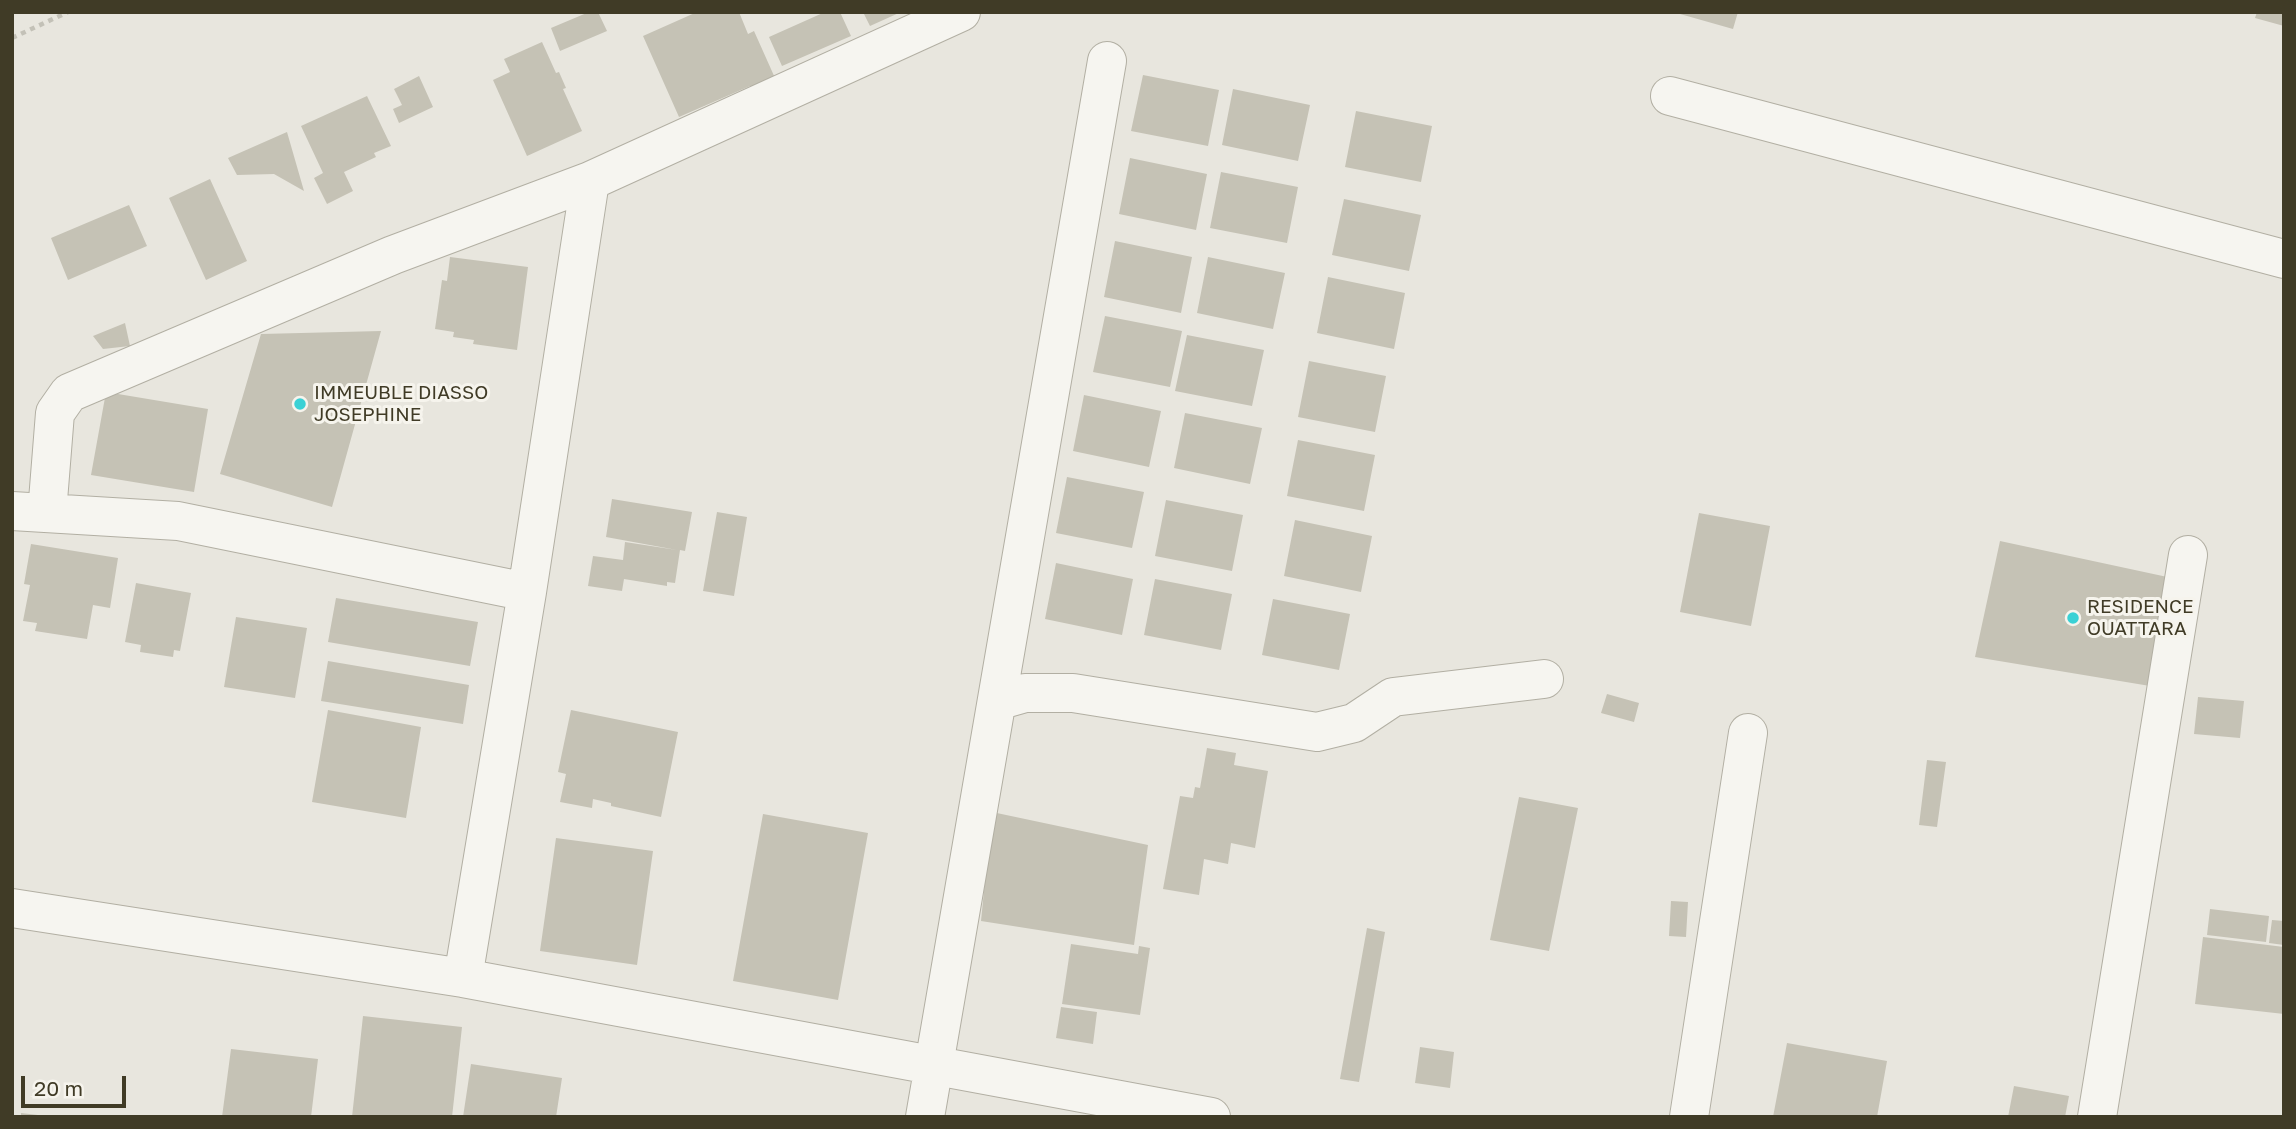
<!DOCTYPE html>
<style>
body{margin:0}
#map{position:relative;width:2296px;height:1129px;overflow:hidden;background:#e8e6de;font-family:"Golos Text",sans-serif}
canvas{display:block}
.frame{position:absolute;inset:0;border:14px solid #403b26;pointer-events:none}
.scale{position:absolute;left:21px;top:1076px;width:105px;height:32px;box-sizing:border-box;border:4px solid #403b26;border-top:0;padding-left:9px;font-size:21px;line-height:24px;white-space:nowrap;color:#403b26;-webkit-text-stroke:5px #f6f4ed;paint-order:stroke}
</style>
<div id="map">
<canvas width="2296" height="1129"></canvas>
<div class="frame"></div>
<div class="scale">20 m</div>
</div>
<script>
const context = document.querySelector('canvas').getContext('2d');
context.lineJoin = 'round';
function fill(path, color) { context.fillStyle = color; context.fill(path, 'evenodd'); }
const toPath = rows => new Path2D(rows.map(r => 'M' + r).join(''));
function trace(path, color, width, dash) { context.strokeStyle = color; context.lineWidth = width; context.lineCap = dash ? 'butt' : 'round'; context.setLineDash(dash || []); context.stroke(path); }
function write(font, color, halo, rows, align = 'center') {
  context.font = font + ' "Golos Text",sans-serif'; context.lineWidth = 6; context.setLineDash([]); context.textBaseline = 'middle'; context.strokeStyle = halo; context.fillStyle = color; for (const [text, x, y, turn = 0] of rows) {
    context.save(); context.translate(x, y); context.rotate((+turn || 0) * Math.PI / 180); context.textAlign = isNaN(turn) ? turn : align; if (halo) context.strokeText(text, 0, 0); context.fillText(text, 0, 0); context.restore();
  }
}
const building = toPath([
 [589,12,598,12,607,31,560,51,551,28],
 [697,12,739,12,748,34,754,31,775,78,751,89,750,86,679,117,643,36],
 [825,12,840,12,851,36,782,66,769,37],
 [863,12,901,12,870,26],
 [1673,12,1738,12,1733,29],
 [2257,12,2284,12,2284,26,2255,18],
 [542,42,556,73,559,72,566,88,563,89,582,131,527,156,493,80,510,72,504,59],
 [1143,75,1219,90,1208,146,1131,131],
 [419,76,433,107,399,123,393,109,402,105,394,89],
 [1233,89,1310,105,1298,161,1222,145],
 [367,96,391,146,374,153,376,157,344,172,353,191,327,204,314,178,323,173,301,126],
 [1356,111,1432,126,1421,182,1345,167],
 [287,132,304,191,274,174,237,175,228,158],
 [1130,158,1207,174,1196,230,1119,214],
 [1221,172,1298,187,1287,243,1210,228],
 [210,179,247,261,206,280,169,198],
 [1344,199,1421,215,1409,271,1332,255],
 [129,205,147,246,68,280,51,238],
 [1115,241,1192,257,1181,313,1104,297],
 [450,257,528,267,517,350,473,344,474,340,453,337,454,332,435,329,442,280,447,281],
 [1208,257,1285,273,1273,329,1197,313],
 [1328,277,1405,293,1394,349,1317,333],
 [1105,316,1182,331,1170,387,1093,372],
 [125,323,130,346,103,349,93,336],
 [381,331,332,507,220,474,261,334],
 [1187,335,1264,350,1252,406,1175,391],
 [1309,361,1386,376,1375,432,1298,417],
 [106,392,208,409,194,492,91,475],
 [1084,395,1161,411,1149,467,1073,451],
 [1185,413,1262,428,1250,484,1174,468],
 [1298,440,1375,455,1364,511,1287,496],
 [1067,477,1144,492,1132,548,1056,533],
 [612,499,692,512,685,551,680,550,675,583,667,582,667,586,624,579,622,591,588,586,593,556,623,560,625,542,677,550,606,537],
 [1166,500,1243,515,1232,571,1155,556],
 [717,512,747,517,734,596,703,591],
 [1699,513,1770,526,1751,626,1680,612],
 [1295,520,1372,536,1361,592,1284,576],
 [2000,541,2172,578,2150,686,1975,657],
 [31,544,118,558,110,608,93,605,87,639,35,631,37,623,23,621,30,585,24,584],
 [1056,563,1133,579,1122,635,1045,619],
 [1155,579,1232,594,1221,650,1144,635],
 [136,583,191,593,180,651,174,650,173,657,140,652,141,645,125,642],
 [336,598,478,622,470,666,328,642],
 [1273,599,1350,614,1339,670,1262,655],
 [236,617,307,628,295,698,224,687],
 [328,661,469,685,463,724,321,701],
 [1607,694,1639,703,1634,722,1601,713],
 [2198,697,2244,701,2240,738,2194,734],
 [328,710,421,727,406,818,312,802],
 [571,710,678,732,661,817,611,806,611,803,593,799,592,808,560,802,566,774,558,772],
 [1207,748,1236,753,1234,765,1268,771,1255,848,1231,843,1228,864,1204,859,1199,895,1163,889,1180,796,1193,798,1195,787,1200,788],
 [1927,760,1946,762,1937,827,1919,825],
 [1519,797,1578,808,1549,951,1490,940],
 [992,812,1148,845,1134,945,981,921],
 [763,814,868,833,838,1000,733,981],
 [556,838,653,851,637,965,540,951],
 [1671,901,1688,902,1686,937,1669,936],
 [2210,909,2269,916,2266,942,2207,935],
 [2272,920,2284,921,2284,945,2269,943],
 [1367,928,1385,932,1359,1082,1340,1079],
 [2203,937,2284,947,2284,1014,2195,1004],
 [1071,944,1138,954,1139,946,1150,948,1140,1015,1062,1004],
 [1061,1007,1097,1012,1093,1044,1056,1038],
 [363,1016,462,1027,452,1117,352,1117],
 [1787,1043,1887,1061,1877,1117,1773,1117],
 [1420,1047,1454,1052,1450,1088,1415,1083],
 [231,1049,318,1059,311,1117,222,1117],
 [471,1064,562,1078,556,1117,463,1117],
 [2014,1086,2069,1096,2065,1117,2008,1117],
 [21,1113,38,1115,38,1117,21,1117]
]);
const path = toPath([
 [12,38,68,12]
]);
const minor = toPath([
 [1670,96,2284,259],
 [12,511,178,521,527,592],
 [47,513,55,413,69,393,393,255,590,181,961,12],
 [997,701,1025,693,1073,693,1317,732,1354,723,1393,697,1544,679],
 [12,908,463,978,1211,1117],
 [463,978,527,592,590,181],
 [925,1117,1107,61],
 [1689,1117,1748,733],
 [2097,1117,2188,555]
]);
const markers = [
 [300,404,7,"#3ad1d5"],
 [2073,618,7,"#3ad1d5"]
];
const poiNames = [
 ["IMMEUBLE DIASSO",314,393],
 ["JOSEPHINE",314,415],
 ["RESIDENCE",2087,607],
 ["OUATTARA",2087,629]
];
fill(building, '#c5c2b5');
trace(minor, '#b2afa3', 40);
trace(path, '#c3c1b7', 4.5, [5, 5]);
trace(minor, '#f6f5f0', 38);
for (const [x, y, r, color] of markers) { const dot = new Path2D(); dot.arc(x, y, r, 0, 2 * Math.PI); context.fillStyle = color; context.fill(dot); trace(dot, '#f6f4ed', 2.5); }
write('19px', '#403b26', '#f6f4ed', poiNames, 'left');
</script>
